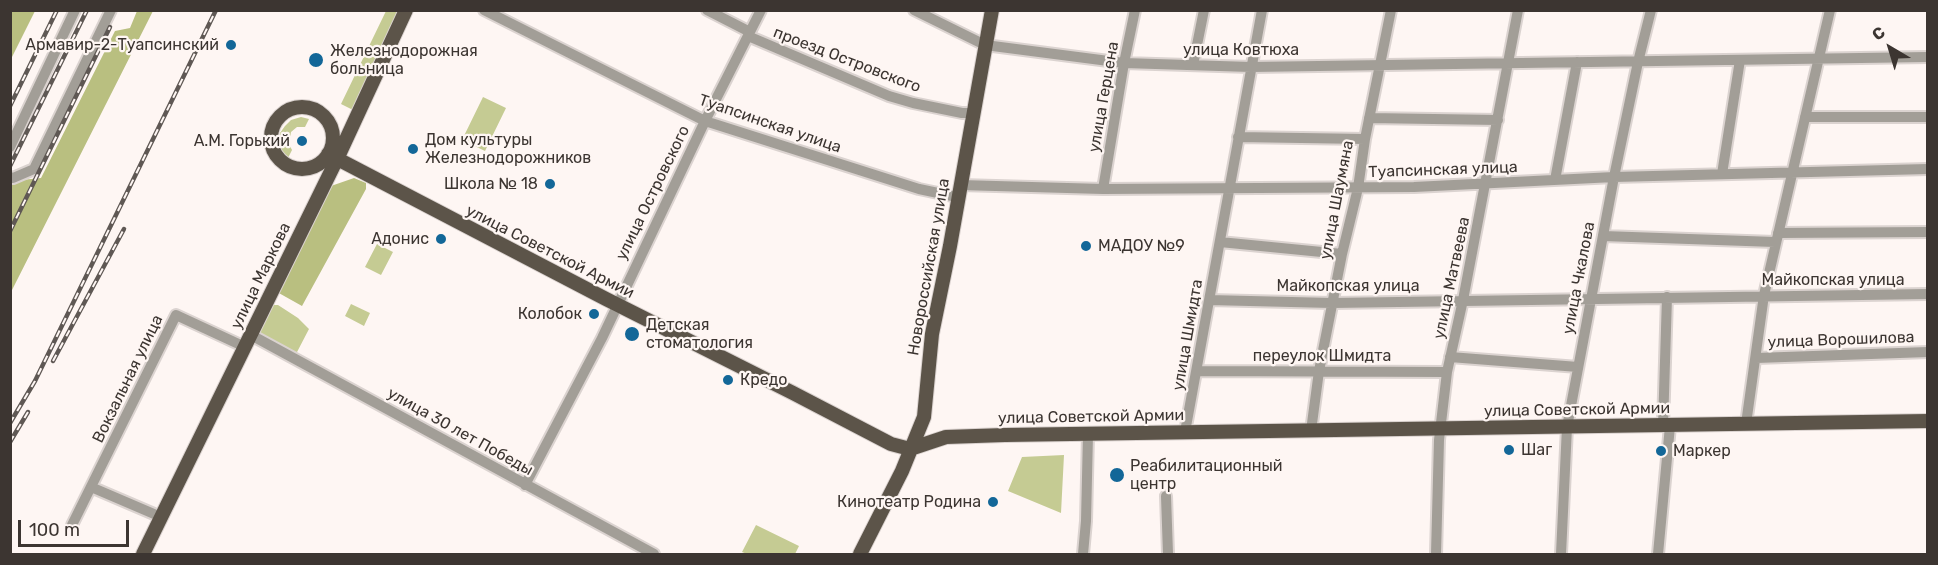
<!DOCTYPE html>
<meta charset="utf-8">
<style>
body{margin:0}
#map{position:relative;width:1938px;height:565px;overflow:hidden;background:#fef6f3;font-family:Rubik,sans-serif}
canvas{display:block}
.frame{position:absolute;inset:0;border:12px solid #3c3531;pointer-events:none}
.north{position:absolute;left:1860px;top:18px;width:60px;height:60px;-webkit-text-stroke:4px #fef6f3;paint-order:stroke;rotate:322deg;font-size:16px;font-weight:700;line-height:24px;text-align:center;color:#3c3531}
.north::after{content:'';display:block;margin:auto;width:21px;height:27px;background:#3c3531;clip-path:polygon(50% 0,100% 100%,50% 72%,0 100%)}
.scale{position:absolute;left:18px;top:520px;width:111px;height:27px;box-sizing:border-box;border:3px solid #3c3531;border-top:0;padding-left:8px;font-size:18px;line-height:21px;white-space:nowrap;color:#3c3531;-webkit-text-stroke:4px #fef6f3;paint-order:stroke}
</style>
<div id="map">
<canvas width="1938" height="565"></canvas>
<div class="frame"></div>
<div class="north">С</div>
<div class="scale">100 m</div>
</div>
<script>
const context = document.querySelector('canvas').getContext('2d');
context.lineJoin = 'round';
function fill(path, color) { context.fillStyle = color; context.fill(path, 'evenodd'); }
const toPath = rows => new Path2D(rows.map(r => 'M' + r).join(''));
function trace(path, color, width, dash) { context.strokeStyle = color; context.lineWidth = width; context.lineCap = dash ? 'butt' : 'round'; context.setLineDash(dash || []); context.stroke(path); }
function write(font, color, halo, rows, align = 'center') {
  context.font = font + ' Rubik,sans-serif'; context.lineWidth = 4.5; context.setLineDash([]); context.textBaseline = 'middle'; context.strokeStyle = halo; context.fillStyle = color; for (const [text, x, y, turn = 0] of rows) {
    context.save(); context.translate(x, y); context.rotate((+turn || 0) * Math.PI / 180); context.textAlign = isNaN(turn) ? turn : align; if (halo) context.strokeText(text, 0, 0); context.fillText(text, 0, 0); context.restore();
  }
}
const green = toPath([
 [386,11,401,11,356,107,351,109,341,104],
 [483,97,506,108,485,151,462,140],
 [301,117,309,119,305,127,297,127,291,132,289,144,292,150,288,158,281,150,279,141,280,133,285,126,291,120],
 [377,244,393,252,381,275,365,267],
 [351,304,370,313,364,326,345,316],
 [270,305,278,305,298,318,309,329,296,354,260,335,257,329],
 [1064,455,1061,513,1008,491,1022,457],
 [756,525,799,546,795,554,747,554,742,552]
]);
const forest = toPath([
 [11,10,35,11,11,59,10,11],
 [137,11,153,11,11,292,11,181,41,178,115,31,130,28],
 [354,178,366,183,366,189,302,306,277,292,331,186]
]);
const minor = toPath([
 [484,10,705,121,919,189,957,197],
 [707,10,750,32],
 [914,10,985,45,1124,63,1251,67,1928,57],
 [748,36,889,96,913,103,962,113,973,113],
 [1193,65,1204,10],
 [1805,117,1928,117],
 [1369,118,1498,120],
 [1238,137,1365,139],
 [10,147,75,10],
 [1722,174,1740,60],
 [10,177,13,178,34,169,111,10],
 [1555,180,1577,62],
 [960,185,1103,189,1414,187,1614,177,1928,169],
 [1103,189,1124,63,1135,10],
 [1778,233,1928,232],
 [1603,236,1775,242],
 [1220,242,1342,254],
 [1209,300,1332,303,1928,294],
 [251,335,654,554],
 [1450,357,1578,367],
 [1756,358,1928,352],
 [1197,371,1447,372],
 [1746,424,1764,295,1830,10],
 [1663,426,1667,297],
 [1311,431,1319,371,1342,254,1358,188,1365,139,1391,10],
 [1185,432,1262,10],
 [525,485,602,338,705,121,761,10],
 [91,487,161,517],
 [1166,496,1168,554],
 [72,525,176,315,245,347],
 [1083,554,1086,521,1088,434],
 [1436,554,1439,440,1447,372,1463,300,1518,10],
 [1561,554,1567,427,1614,177,1638,62,1651,10],
 [1658,554,1670,426]
]);
const major = toPath([
 '271 138a31 31 0 1 1 62 0a31 31 0 1 1-62 0Z',
 [328,154,606,299,793,393,891,444,910,449,946,437,1005,435,1928,421],
 [143,554,337,159,406,10],
 [860,554,902,471,924,417,932,334,950,246,992,10]
]);
const rail = toPath([
 [10,106,57,10],
 [10,166,87,10],
 [10,231,110,27],
 [53,361,124,229],
 [10,423,35,381,216,10],
 [10,442,28,412]
]);
const markers = [
 [231,45,6,"#136798"],
 [316,60,8,"#136798"],
 [302,141,6,"#136798"],
 [413,149,6,"#136798"],
 [550,184,6,"#136798"],
 [441,239,6,"#136798"],
 [1086,246,6,"#136798"],
 [594,314,6,"#136798"],
 [632,334,8,"#136798"],
 [728,380,6,"#136798"],
 [1509,450,6,"#136798"],
 [1661,451,6,"#136798"],
 [1117,475,8,"#136798"],
 [993,502,6,"#136798"]
];
const poiNames = [
 ["Армавир-2-Туапсинский",219,45,"right"],
 ["Железнодорожная",330,51],
 ["больница",330,69],
 ["Дом культуры",425,140],
 ["Железнодорожников",425,158],
 ["А.М. Горький",290,141,"right"],
 ["Школа № 18",538,184,"right"],
 ["Адонис",429,239,"right"],
 ["МАДОУ №9",1098,246],
 ["Колобок",582,314,"right"],
 ["Детская",646,325],
 ["стоматология",646,343],
 ["Кредо",740,380],
 ["Шаг",1521,450],
 ["Маркер",1673,451],
 ["Реабилитационный",1130,466],
 ["центр",1130,484],
 ["Кинотеатр Родина",981,502,"right"]
];
const streetNames = [
 ["улица Ковтюха",1241,50],
 ["проезд Островского",847,60,21],
 ["улица Герцена",1104,97,-80],
 ["Туапсинская улица",770,124,19],
 ["Туапсинская улица",1443,170,-2],
 ["улица Островского",653,193,-64],
 ["улица Шаумяна",1337,200,-79],
 ["улица Советской Армии",550,252,27],
 ["Новороссийская улица",929,267,-80],
 ["улица Маркова",261,276,-64],
 ["улица Матвеева",1452,278,-78],
 ["улица Чкалова",1579,278,-79],
 ["Майкопская улица",1833,280],
 ["Майкопская улица",1348,286],
 ["улица Шмидта",1188,335,-80],
 ["улица Ворошилова",1841,340,-2],
 ["переулок Шмидта",1322,356],
 ["Вокзальная улица",128,379,-64],
 ["улица Советской Армии",1577,410,-1],
 ["улица Советской Армии",1091,417,-1],
 ["улица 30 лет Победы",460,432,29]
];
fill(green, '#c5cb93');
fill(forest, '#b9bf80');
trace(minor, '#dbd3d0', 14);
trace(major, '#dbd3d0', 16);
trace(minor, '#a29e97', 10);
trace(major, '#5c5449', 14);
trace(rail, '#5f5854', 4.5);
trace(rail, '#fef6f3', 2, [7]);
for (const [x, y, r, color] of markers) { const dot = new Path2D(); dot.arc(x, y, r, 0, 2 * Math.PI); context.fillStyle = color; context.fill(dot); trace(dot, '#fef6f3', 2); }
write('16px', '#3c3531', '#fef6f3', poiNames, 'left');
write('16px', '#3c3531', '#fef6f3', streetNames);
</script>
